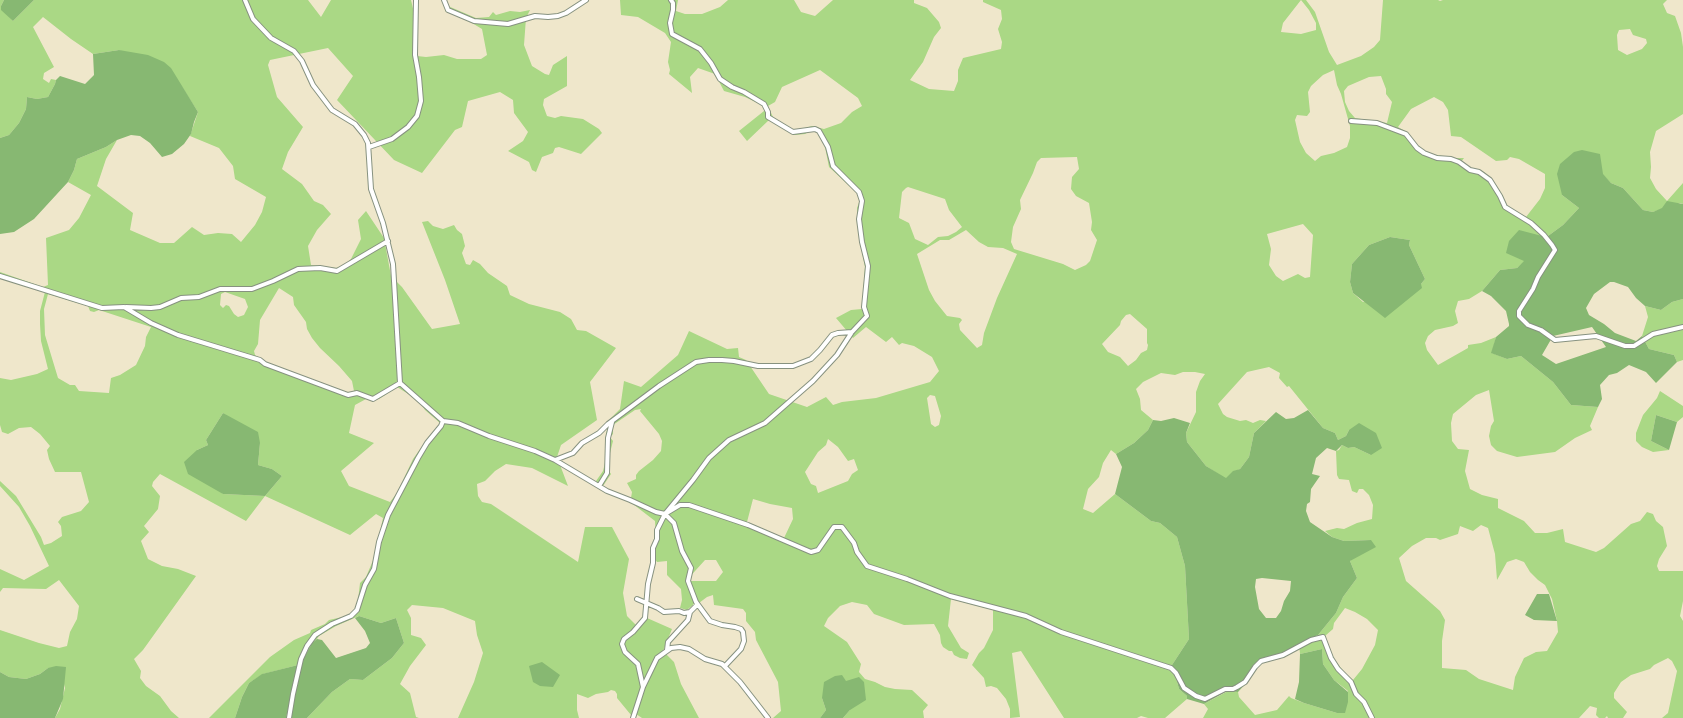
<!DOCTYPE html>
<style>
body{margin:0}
canvas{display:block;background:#efe7cb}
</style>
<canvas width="1683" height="718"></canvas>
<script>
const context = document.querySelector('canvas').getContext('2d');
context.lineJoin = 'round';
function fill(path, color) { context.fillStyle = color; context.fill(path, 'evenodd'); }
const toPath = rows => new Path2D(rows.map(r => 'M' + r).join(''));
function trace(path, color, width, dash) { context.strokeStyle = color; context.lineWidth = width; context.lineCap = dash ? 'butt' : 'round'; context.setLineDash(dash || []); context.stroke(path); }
const green = toPath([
 [0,0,4,0,1,6,13,21,34,0,308,0,321,17,331,0,411,0,414,13,418,15,417,26,417,56,426,57,444,55,457,59,481,59,487,55,482,29,467,20,445,11,448,6,476,18,489,17,493,12,496,15,510,11,520,12,530,10,526,18,524,45,532,66,545,74,549,75,553,65,567,56,567,86,544,99,543,105,547,116,555,118,561,116,583,119,599,129,602,133,581,154,559,147,555,148,553,153,542,157,536,172,532,170,529,162,508,151,523,141,528,132,514,113,513,100,500,92,468,101,462,127,455,130,422,173,394,160,337,100,353,76,328,48,270,60,268,65,277,97,303,127,288,152,282,169,302,184,314,201,323,205,331,214,317,230,308,246,311,265,336,268,344,266,351,259,361,239,358,220,366,211,384,238,391,276,402,287,432,329,460,324,445,280,422,222,428,221,433,226,443,229,454,225,457,230,462,234,465,246,462,253,466,264,470,265,473,260,480,264,488,273,507,286,510,295,529,304,560,312,571,319,577,330,586,331,616,348,590,382,597,420,561,445,557,457,568,486,532,468,506,464,495,471,485,481,477,484,478,496,482,502,491,504,578,562,585,527,612,527,629,559,623,593,627,616,636,625,647,618,672,629,663,651,674,662,681,684,699,718,642,718,636,714,631,715,617,698,617,694,615,691,611,690,608,692,596,694,588,698,577,694,577,710,579,718,458,718,474,682,483,653,477,635,475,621,443,608,412,605,407,610,411,618,411,635,421,638,426,645,410,666,400,684,410,693,416,717,419,718,307,718,332,692,350,679,363,680,392,658,404,643,396,618,381,623,359,616,336,626,319,636,317,639,312,643,303,660,296,690,291,718,286,718,298,665,263,674,249,683,242,697,235,718,209,718,270,657,294,640,310,633,311,630,325,624,329,620,347,616,357,609,360,583,366,577,374,558,383,518,376,514,350,535,265,496,246,521,160,474,153,482,152,486,160,496,158,509,144,526,149,532,141,541,148,559,162,566,178,569,196,576,143,650,134,659,141,671,140,678,146,686,160,696,171,711,179,718,55,718,60,709,65,688,63,680,48,668,40,674,26,679,9,677,0,672,0,630,39,643,59,648,67,646,70,632,77,619,79,606,59,580,46,589,3,588,0,592,0,569,24,580,49,566,30,526,19,507,0,486,0,481,16,496,41,537,44,545,51,543,62,536,61,526,58,522,62,517,81,511,89,502,81,472,55,472,49,459,47,450,50,446,40,434,31,427,19,428,8,434,2,432,0,425,0,378,11,380,37,374,48,369,41,341,40,324,40,311,45,292,0,278,0,272,43,287,48,285,46,238,69,230,79,218,91,195,68,182,74,170,77,159,106,147,117,140,106,159,97,186,133,213,130,230,160,243,174,243,192,227,204,235,218,233,232,234,241,242,255,225,262,212,266,197,235,179,233,166,219,148,190,136,198,112,182,87,119,50,93,54,71,39,43,17,33,27,54,67,44,73,43,79,49,83,51,79,56,80,55,84,48,97,37,99,27,97,26,109,19,123,9,135,0,138],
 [279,288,293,297,294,305,306,322,307,329,312,338,320,348,339,366,352,381,354,391,348,393,338,390,267,363,255,355,254,351,258,344,260,320],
 [225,292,245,299,248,307,244,315,238,317,234,314,229,306,226,305,223,308,220,305,221,294],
 [48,294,88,306,90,311,94,312,99,310,151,327,146,337,145,346,136,365,120,375,111,378,109,393,79,391,75,385,70,385,58,378,45,335,44,309],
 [397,387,418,400,425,410,440,423,435,432,426,441,413,459,397,493,390,502,349,486,341,471,374,443,349,433,355,405,366,399,373,400,379,399],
 [223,413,260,443,258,465,272,469,282,476,265,496,223,494,197,450,208,445,206,440],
 [620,0,678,0,676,11,685,14,702,14,720,7,728,0,794,0,801,12,815,16,833,0,914,0,914,3,927,8,939,22,941,28,934,37,923,62,910,80,929,89,954,91,958,81,958,70,963,58,1001,49,1002,42,998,29,1002,19,1001,10,983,2,983,0,1306,0,1315,12,1329,52,1337,65,1361,56,1374,47,1380,40,1383,0,1438,0,1440,1,1443,0,1667,0,1663,4,1667,13,1675,16,1681,33,1683,47,1683,114,1656,131,1650,152,1651,167,1650,178,1656,189,1667,201,1683,183,1683,204,1680,203,1653,212,1643,210,1623,188,1611,183,1602,174,1562,195,1579,208,1563,225,1548,236,1542,236,1525,261,1517,268,1500,270,1482,291,1469,299,1458,301,1455,311,1458,323,1453,326,1435,330,1428,336,1425,343,1427,350,1438,365,1468,348,1468,345,1481,343,1496,337,1492,353,1507,359,1521,356,1553,382,1571,405,1598,407,1590,426,1592,430,1575,438,1555,452,1517,457,1497,451,1491,445,1489,436,1491,426,1494,421,1489,390,1476,395,1453,414,1451,423,1452,441,1458,449,1469,450,1465,471,1470,489,1482,495,1498,499,1498,508,1524,521,1535,533,1547,533,1563,529,1565,542,1596,552,1604,548,1631,524,1640,521,1647,512,1653,514,1656,521,1663,527,1667,546,1659,559,1657,566,1659,571,1683,571,1683,601,1680,616,1683,621,1683,718,1662,718,1668,713,1677,671,1672,661,1668,658,1654,665,1650,669,1631,675,1621,682,1614,693,1614,698,1627,712,1623,718,1608,718,1607,716,1605,718,1599,718,1596,715,1597,708,1590,706,1579,718,1203,718,1208,709,1204,704,1228,691,1238,692,1239,697,1255,715,1277,710,1289,696,1291,698,1304,703,1337,713,1348,691,1334,680,1323,664,1322,649,1300,654,1299,644,1318,635,1336,613,1343,597,1357,578,1350,561,1371,540,1344,541,1332,537,1325,531,1337,528,1344,529,1357,523,1372,519,1373,505,1369,495,1363,489,1359,489,1357,493,1352,491,1349,480,1339,479,1337,475,1336,451,1339,450,1342,445,1348,448,1354,447,1371,455,1349,430,1346,436,1338,440,1335,433,1323,428,1289,386,1287,387,1279,378,1280,373,1269,367,1247,372,1218,404,1223,414,1227,417,1240,421,1246,420,1253,423,1260,420,1266,421,1254,433,1249,457,1240,469,1233,472,1226,479,1206,466,1187,442,1186,433,1196,412,1196,392,1200,381,1205,374,1195,372,1183,372,1175,375,1161,373,1143,382,1136,389,1140,399,1141,410,1153,420,1148,430,1134,443,1116,454,1111,450,1103,463,1099,477,1088,489,1083,509,1093,513,1115,494,1151,521,1160,523,1177,537,1185,566,1189,639,1172,665,1151,661,1121,649,1133,658,1171,671,1176,678,1179,689,1187,696,1187,699,1165,718,1148,718,1141,716,1137,718,1064,718,1021,651,1012,653,1020,717,1010,718,1010,709,1006,699,997,688,991,686,986,687,984,678,972,665,979,653,984,648,993,630,993,610,951,599,948,626,961,648,969,653,967,659,960,658,954,655,952,651,949,651,943,647,941,643,940,635,934,624,904,625,874,614,867,605,852,602,840,606,828,618,824,626,847,642,861,664,859,672,865,679,875,682,885,687,895,689,912,690,928,705,923,711,924,718,843,718,850,710,822,698,826,710,820,718,773,718,781,711,778,682,756,640,755,632,746,621,746,613,743,609,714,605,713,595,707,597,699,603,692,590,690,581,716,581,723,572,716,560,705,560,686,581,694,604,687,610,680,608,682,600,681,589,667,575,667,561,657,562,651,553,656,538,655,521,629,501,602,490,596,481,603,471,605,463,606,434,610,419,620,409,624,381,641,387,678,355,689,331,727,349,738,348,739,357,746,360,769,394,807,407,826,397,833,405,842,402,876,398,930,382,939,371,932,357,914,346,902,343,899,345,892,337,886,342,866,327,853,338,836,318,851,310,862,309,865,267,859,237,857,208,860,200,857,193,829,167,824,142,818,133,812,130,805,134,795,135,769,120,747,141,739,131,764,111,764,106,745,97,724,91,715,74,698,68,690,77,692,93,669,74,670,70,668,62,671,42,665,33,638,17,621,15],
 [1301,0,1309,10,1316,23,1316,30,1301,34,1281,32,1283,23],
 [1630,29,1633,35,1646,39,1647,43,1642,49,1627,55,1618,50,1617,35,1619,30],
 [820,70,858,98,862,106,852,112,841,123,824,129,812,126,794,131,773,117,768,106,775,102,782,87],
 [1334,70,1337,85,1341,94,1350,126,1350,138,1347,147,1334,153,1321,156,1315,161,1306,153,1300,142,1295,120,1297,115,1307,116,1310,112,1308,92,1311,86,1323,75],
 [1381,76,1386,89,1386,94,1392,102,1387,123,1355,118,1349,111,1345,102,1344,91,1348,86,1369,77],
 [1434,97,1443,102,1448,110,1451,136,1461,137,1496,161,1507,160,1510,157,1519,159,1545,174,1545,188,1540,199,1526,217,1506,206,1501,193,1491,178,1484,172,1470,168,1461,162,1464,158,1454,158,1430,154,1420,148,1405,131,1398,127,1411,109],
 [1077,157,1079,169,1072,177,1071,189,1076,196,1089,203,1092,222,1091,230,1097,240,1090,261,1086,265,1075,270,1063,264,1014,249,1011,242,1013,227,1021,209,1020,200,1033,173,1037,162,1041,158],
 [908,187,945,199,949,210,962,227,956,232,948,236,938,237,928,245,915,239,909,223,899,218,902,192,906,188],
 [1303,224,1313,235,1310,277,1305,278,1298,274,1283,281,1276,276,1269,265,1271,249,1267,234],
 [966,230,979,242,988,247,1003,248,1017,254,997,298,984,333,982,345,977,348,960,330,959,324,962,320,960,318,947,316,935,301,929,290,917,254,940,240,949,240],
 [1390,237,1410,240,1409,245,1425,279,1421,284,1363,302,1353,293,1350,282,1352,264,1369,245],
 [1130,314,1147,329,1147,343,1148,345,1147,350,1141,353,1136,360,1128,366,1120,357,1108,352,1102,344,1120,325,1121,321,1126,315],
 [930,395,935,396,941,416,939,425,935,427,931,424,927,398],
 [641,409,640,411,659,434,662,441,661,451,653,460,639,471,636,475,636,479,627,483,632,492,631,498,607,489,603,486,611,474,609,471,609,457,613,441,610,437,613,434,613,425,635,410],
 [828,439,838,447,848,461,854,459,858,470,852,474,848,481,818,493,816,486,811,484,805,472,818,452,826,445],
 [753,499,770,504,792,508,793,519,784,538,747,522],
 [1481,525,1488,528,1495,554,1497,580,1507,562,1516,559,1524,562,1530,572,1538,580,1545,585,1552,599,1557,621,1558,632,1547,651,1536,652,1524,658,1515,677,1513,690,1479,679,1466,670,1442,668,1442,641,1445,620,1440,611,1406,581,1399,558,1412,546,1426,538,1436,538,1440,540,1458,534,1460,526,1473,531],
 [1345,608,1355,612,1367,619,1378,630,1375,645,1362,669,1353,680,1347,676,1334,659,1325,636,1333,629,1334,623],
 [1683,299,1683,360,1677,362,1674,355,1649,349,1642,336,1648,317,1645,306,1661,310,1672,302],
 [1660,391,1683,406,1683,417,1677,422,1656,415,1651,441,1669,450,1653,452,1642,447,1636,441,1636,433,1643,415,1657,398]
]);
const forest = toPath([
 [4,0,34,0,13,21,1,10,1,6],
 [119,50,148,55,164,62,171,68,198,112,194,122,191,134,184,144,172,154,162,157,150,143,140,136,131,135,117,140,106,147,77,159,74,170,68,182,34,219,14,232,0,234,0,138,9,135,19,123,26,109,27,97,37,99,48,97,55,84,56,80,60,76,85,84,94,75,93,54],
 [1582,150,1600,154,1603,174,1611,183,1623,188,1643,210,1653,212,1662,208,1667,201,1683,204,1683,299,1672,302,1661,310,1645,306,1636,298,1628,287,1614,282,1610,282,1594,294,1586,308,1589,315,1604,324,1615,333,1636,341,1642,336,1649,349,1674,355,1677,362,1656,383,1646,372,1629,365,1617,373,1609,375,1600,385,1602,399,1598,407,1571,405,1553,382,1521,356,1507,359,1491,353,1496,337,1509,326,1509,324,1506,311,1491,296,1482,291,1500,270,1517,268,1524,261,1506,253,1509,241,1519,230,1542,236,1548,236,1563,225,1579,208,1562,195,1557,174,1560,164,1574,152],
 [1592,327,1606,347,1556,364,1542,355,1553,336],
 [1390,237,1410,240,1409,245,1425,279,1421,284,1422,288,1385,318,1353,293,1350,282,1352,264,1369,245],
 [1308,410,1323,428,1335,433,1338,440,1346,436,1349,430,1359,423,1376,433,1382,448,1371,455,1354,447,1348,448,1342,445,1336,451,1327,448,1316,458,1312,474,1320,476,1311,489,1310,502,1307,504,1306,511,1310,522,1332,537,1344,541,1371,540,1376,547,1350,561,1357,578,1343,597,1336,613,1318,635,1299,644,1299,649,1282,657,1268,660,1260,664,1249,680,1238,692,1227,691,1204,704,1187,699,1187,696,1179,689,1176,678,1171,671,1133,658,1117,651,1113,647,1151,661,1172,665,1189,639,1185,566,1177,537,1160,523,1151,521,1115,494,1122,467,1116,454,1134,443,1148,430,1153,420,1161,421,1174,418,1190,423,1186,433,1187,442,1206,466,1226,478,1233,471,1240,469,1249,457,1254,433,1276,412,1286,419,1294,418],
 [1262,578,1291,581,1290,591,1284,601,1281,611,1276,618,1266,618,1259,609,1255,587,1256,579],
 [223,413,258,432,260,443,258,465,272,469,282,476,265,496,223,494,188,474,184,462,197,450,208,445,206,440],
 [1656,415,1677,422,1669,450,1651,441],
 [1537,594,1549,594,1557,621,1534,620,1525,615],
 [359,616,381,623,396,618,404,643,392,658,363,680,350,679,332,692,307,718,291,718,296,690,303,660,312,643,317,639,322,640,336,658,366,648,370,643,365,631,355,618],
 [1322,649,1323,664,1334,680,1348,692,1348,702,1345,713,1337,713,1304,703,1295,699,1299,682,1300,654],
 [542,662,560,675,553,687,540,686,533,682,529,666],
 [298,665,286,718,235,718,242,697,249,683,262,674],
 [56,666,66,667,63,699,55,718,0,718,0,672,9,677,26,679,40,674,48,668],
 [842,675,846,681,859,677,864,682,866,700,850,710,843,718,820,718,826,710,822,698,824,682,835,676]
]);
const minor = toPath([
 [245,0,253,19,271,38,294,51,302,61,313,85,332,110,355,124,364,135,368,143,371,189,383,223,393,264,400,383],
 [444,0,448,10,474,21,508,24,535,16,548,17,558,16,566,13,586,0],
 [1351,121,1377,123,1406,134,1417,148,1424,153,1437,158,1451,159,1459,162,1470,170,1479,172,1490,180,1500,196,1505,207,1531,223,1544,235,1552,245,1555,250,1538,277,1533,289,1519,311,1519,316,1528,325,1541,330,1555,340,1596,336,1625,346,1634,346,1653,334,1683,327],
 [369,147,392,139,408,127,417,116,421,101,419,77,415,55,416,0],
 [0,276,102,308,124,307,151,323,178,335,260,360,265,364,348,395,357,393,373,399,400,383,443,421,458,423,489,436,535,451,555,460,607,491,630,500,656,512,665,514,680,505,689,505,748,525,811,552,818,550,834,527,842,527,854,543,857,552,867,566,907,579,950,596,1026,616,1061,632,1171,668,1176,673,1184,688,1196,696,1205,699,1225,689,1233,689,1237,687,1245,682,1255,667,1261,661,1283,655,1311,640,1323,637,1331,658,1338,669,1351,682,1356,694,1364,702,1372,718],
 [126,307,151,308,160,307,181,298,199,297,220,289,252,289,273,281,298,269,320,268,337,271,388,241],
 [555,460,573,453,582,443,599,433,608,424,659,386,696,362,709,360,722,360,734,361,758,366,793,366,811,359,820,350,832,335,838,333,852,332],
 [599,486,607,473,608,438,612,422],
 [665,514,674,523,682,551,691,568,688,581,696,602,710,621,722,625,735,627,741,629,743,632,744,641,741,649,725,666],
 [637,599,658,608,664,612,679,611,684,613,690,612],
 [667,650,668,642,688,620,690,612,697,605],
 [643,687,638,664,625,652,622,644,624,639,633,632,645,618,648,584,653,563,653,548,657,539,657,530,665,514,693,480,709,458,729,440,765,423,813,381,837,355,852,332,867,316,864,307,868,266,862,242,859,219,862,201,859,192,833,166,828,147,819,131,815,129,793,132,768,117,768,112,764,104,744,92,732,87,720,79,711,63,700,49,672,34,670,23,673,10,673,3,671,0],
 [289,718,293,694,301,659,307,646,315,635,332,624,351,616,357,610,365,585,374,569,379,542,388,515,418,458,427,443,441,426,443,421],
 [633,718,643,687,657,658,671,648,680,647,689,649,705,659,722,664,740,682,768,718]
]);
fill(green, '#aad885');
fill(forest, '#87b872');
trace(minor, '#879280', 6);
trace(minor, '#fff', 4);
</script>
